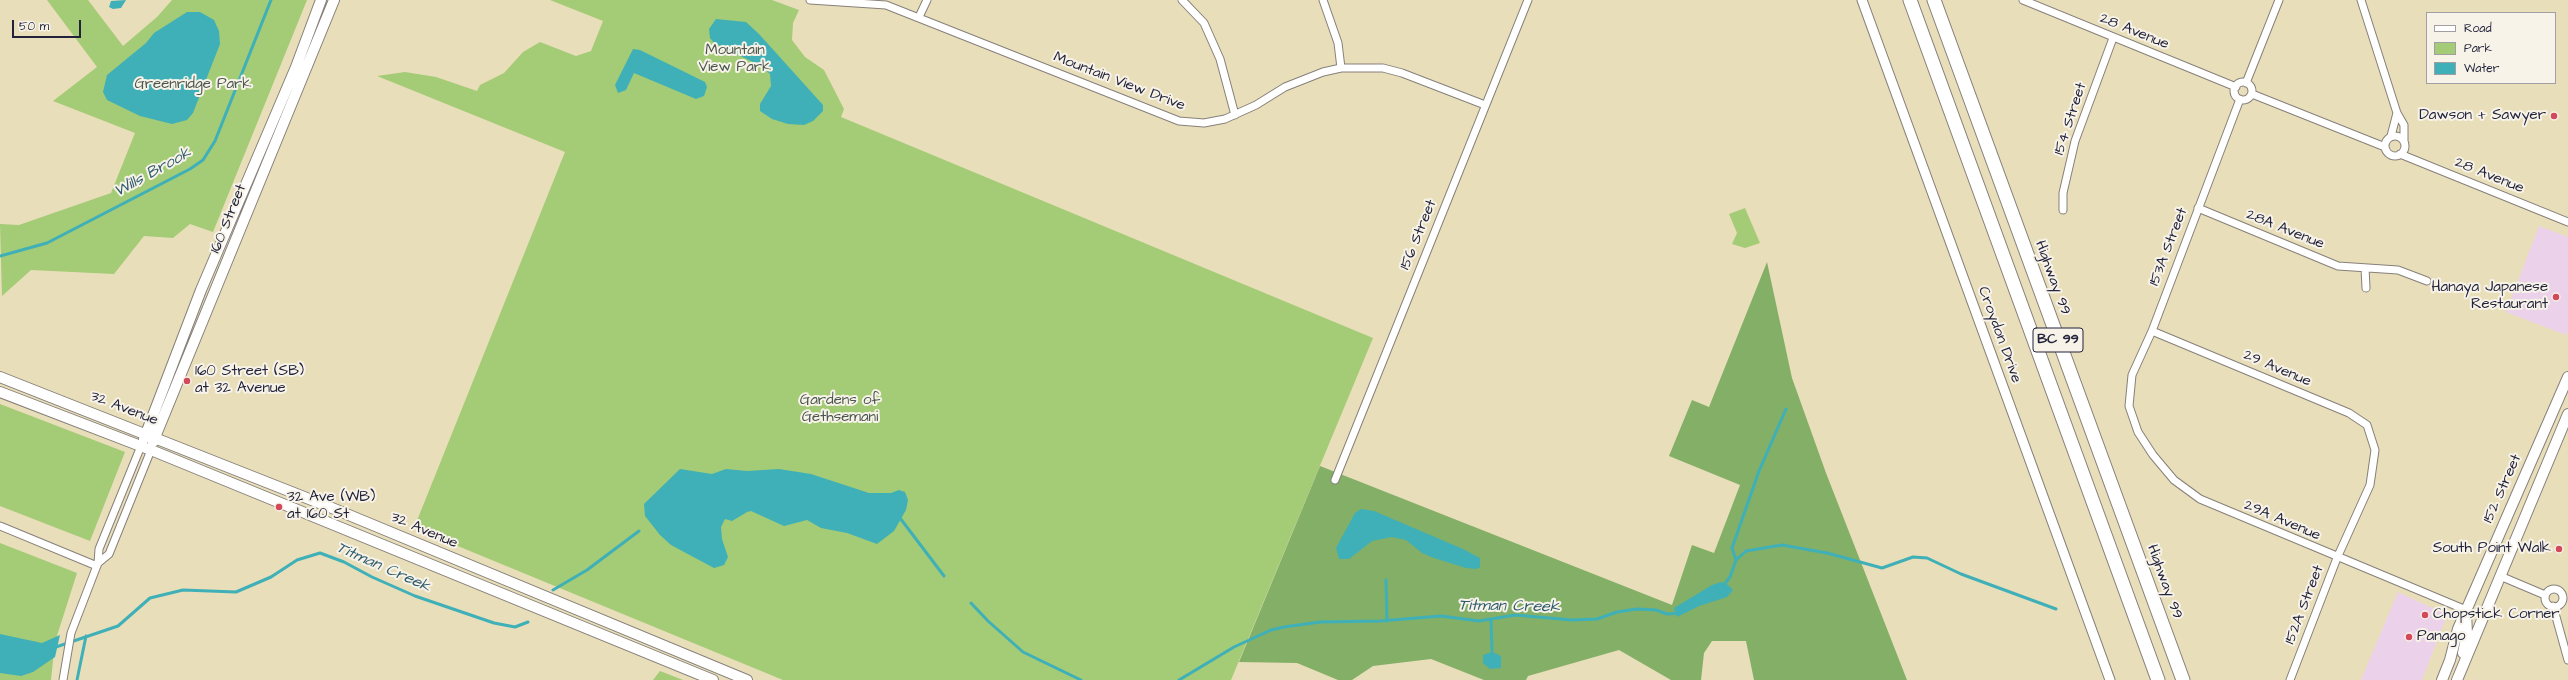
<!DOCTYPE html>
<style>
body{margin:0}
#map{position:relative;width:2568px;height:680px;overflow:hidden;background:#e9deba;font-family:"Architects Daughter",sans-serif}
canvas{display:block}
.legend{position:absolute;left:2426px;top:12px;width:130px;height:72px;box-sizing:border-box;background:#f7f3e8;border:1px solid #a29fa3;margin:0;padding:5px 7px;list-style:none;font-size:12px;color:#22223b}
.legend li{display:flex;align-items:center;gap:8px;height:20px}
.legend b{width:20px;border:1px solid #a29fa3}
.scale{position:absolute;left:12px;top:20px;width:69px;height:18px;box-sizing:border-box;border:2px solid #22223b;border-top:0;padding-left:5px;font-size:12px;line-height:14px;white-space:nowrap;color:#22223b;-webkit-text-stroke:3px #f7f3e8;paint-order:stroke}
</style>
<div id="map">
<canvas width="2568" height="680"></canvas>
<ul class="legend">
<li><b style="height:5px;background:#fff"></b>Road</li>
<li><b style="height:11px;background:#a4cb76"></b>Park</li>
<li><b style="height:11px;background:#3fb0b8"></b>Water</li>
</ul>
<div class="scale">50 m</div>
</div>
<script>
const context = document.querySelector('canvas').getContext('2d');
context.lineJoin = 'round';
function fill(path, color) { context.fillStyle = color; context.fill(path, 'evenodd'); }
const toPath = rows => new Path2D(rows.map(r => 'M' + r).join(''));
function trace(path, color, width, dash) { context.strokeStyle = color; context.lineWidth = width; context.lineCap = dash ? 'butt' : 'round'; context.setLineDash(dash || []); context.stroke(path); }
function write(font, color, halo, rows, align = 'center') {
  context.font = font + ' "Architects Daughter",sans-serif'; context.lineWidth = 4; context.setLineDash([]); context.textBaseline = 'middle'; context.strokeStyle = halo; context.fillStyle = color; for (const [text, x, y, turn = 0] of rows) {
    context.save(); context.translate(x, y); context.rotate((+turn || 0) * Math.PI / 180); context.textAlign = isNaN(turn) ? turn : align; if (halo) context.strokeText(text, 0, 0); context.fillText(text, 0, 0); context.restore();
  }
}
const built = toPath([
 [2539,226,2568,237,2568,330,2566,335,2506,312],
 [2398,592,2447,615,2422,680,2361,680]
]);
const green = toPath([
 [47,0,88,0,123,46,157,17,172,0,307,0,213,232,190,224,173,238,144,236,114,274,31,270,2,296,0,224,19,225,111,193,135,133,53,101,97,67],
 [550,0,772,0,799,10,793,23,792,40,805,57,824,70,844,109,841,117,1373,338,1231,680,783,680,414,528,565,152,377,76,405,72,436,77,477,91,480,85,504,73,523,52,540,42,576,56,591,51,603,21],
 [1745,208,1760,243,1745,248,1732,244,1737,233,1729,214],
 [0,404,125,452,90,541,0,506],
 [0,543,77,573,55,642,51,680,0,680],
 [660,671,683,680,653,680]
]);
const forest = toPath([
 [1767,262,1792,378,1826,473,1907,680,1754,680,1746,641,1712,641,1704,653,1701,680,1671,680,1619,650,1528,676,1526,680,1484,680,1431,659,1373,666,1352,680,1338,680,1297,663,1239,662,1320,466,1672,605,1692,545,1714,553,1740,485,1669,456,1692,400,1709,407]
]);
const water = toPath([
 [126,0,121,8,113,9,109,7,111,1],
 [187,12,200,12,214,20,219,31,220,44,193,113,187,120,172,124,140,116,107,100,103,92,107,75,146,43,154,33],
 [716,19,746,22,759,34,823,105,823,111,813,121,804,125,788,124,772,119,760,111,760,104,771,86,770,74,761,66,714,43,710,38,709,29],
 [633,49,640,50,705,82,707,87,704,96,696,99,634,73,626,90,618,93,615,85],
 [680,469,712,474,726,469,747,471,779,469,811,474,869,493,891,493,899,490,905,492,908,500,906,510,894,531,877,544,847,533,821,528,807,520,784,526,751,511,747,512,732,521,725,519,721,527,722,539,728,557,724,565,714,568,671,545,660,535,645,516,644,504],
 [1361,509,1374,511,1463,549,1480,558,1480,567,1477,569,1466,568,1434,558,1422,553,1406,540,1392,537,1372,541,1349,559,1339,559,1336,548,1355,513],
 [1721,582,1728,585,1733,590,1727,597,1699,606,1677,617,1674,608,1712,585],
 [0,634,42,643,60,635,55,657,33,672,21,676,0,673],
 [1492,652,1501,656,1501,668,1490,669,1483,663,1483,655]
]);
const stream = toPath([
 [0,256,47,243,190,169,203,160,215,141,271,0],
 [900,518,944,576],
 [1736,560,1746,551,1782,545,1827,553,1882,568,1913,557,1927,558,1961,574,2056,609],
 [1386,580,1387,621],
 [1723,586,1730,577,1736,560,1732,548,1759,471,1786,409],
 [553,590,587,570,639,531],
 [971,603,988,621,1023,652,1081,680],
 [1491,619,1492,652],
 [53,648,118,626,150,598,183,590,236,592,271,577,297,560,320,553,344,562,372,577,415,596,494,623,515,627,528,622],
 [77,680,86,636],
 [1179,680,1234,647,1271,630,1284,627,1320,622,1380,621,1441,616,1479,621,1515,615,1572,620,1597,619,1617,612,1637,609,1656,610,1667,614,1679,613]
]);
const minor = toPath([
 [810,0,886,5,1179,121,1204,123,1225,119,1256,105,1285,87,1323,72,1341,68,1383,68,1402,73,1485,105],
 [1182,0,1204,23,1220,59,1235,115],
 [1323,0,1338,43,1341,68],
 [2023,0,2236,87],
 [2361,0,2397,113,2404,125,2404,142],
 [919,17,927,0],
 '2234 91a9 9 0 1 1 18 0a9 9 0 1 1-18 0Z',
 [2246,83,2279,0],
 [2252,94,2385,147],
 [2240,99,2152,331,2132,375,2129,406,2138,432,2153,455,2174,480,2200,499,2466,610],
 [2391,136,2397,113],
 '2385 146a10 10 0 1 1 20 0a10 10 0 1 1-20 0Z',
 [2400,154,2568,222],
 [2198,208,2338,266,2398,270,2427,281],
 [2063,210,2063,193,2075,141,2113,38],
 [2365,268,2366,288],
 [2152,331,2349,413,2367,425,2375,450,2370,485,2337,558,2290,680],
 [1335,480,1528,0],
 [0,526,97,566],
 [98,563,109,554,151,450],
 [2500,576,2545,595],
 '2545 598a9 9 0 1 1 18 0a9 9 0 1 1-18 0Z',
 [2553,606,2568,660],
 [63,680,71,633,98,563,99,549,141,446]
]);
const tertiary = toPath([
 [1862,0,2110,680]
]);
const secondary = toPath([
 [0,377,332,508,747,680],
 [0,392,151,450,713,680],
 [144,439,201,290,296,67,321,0],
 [153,442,334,0],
 [2463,653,2467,634,2466,612],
 [2442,680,2450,660,2458,629,2568,377],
 [2457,680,2568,414]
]);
const motorway = toPath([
 [1910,0,2158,680],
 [1934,0,2183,680]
]);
const markers = [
 [2554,116,4,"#d1495b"],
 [2556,297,4,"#d1495b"],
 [187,381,4,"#d1495b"],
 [279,507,4,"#d1495b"],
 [2559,549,4,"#d1495b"],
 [2425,615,4,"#d1495b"],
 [2409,637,4,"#d1495b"]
];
const shields = [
 [2058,340,50]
];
const shieldNames = [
 ["BC 99",2058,340]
];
const streetNames = [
 ["28 Avenue",2134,32,22],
 ["Mountain View Drive",1119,82,21],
 ["154 Street",2071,119,-72],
 ["28 Avenue",2489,176,22],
 ["160 Street",229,219,-68],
 ["28A Avenue",2285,230,22],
 ["156 Street",1419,235,-68],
 ["153A Street",2169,247,-69],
 ["Highway 99",2052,278,70],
 ["Croydon Drive",1999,335,70],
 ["29 Avenue",2277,369,23],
 ["32 Avenue",124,409,21],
 ["152 Street",2503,489,-66],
 ["29A Avenue",2282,521,23],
 ["32 Avenue",424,531,23],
 ["Highway 99",2164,582,70],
 ["152A Street",2305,605,-69]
];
const parkNames = [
 ["Mountain",735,51],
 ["View Park",735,68],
 ["Greenridge Park",193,85],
 ["Gardens of",840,401],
 ["Gethsemani",840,418]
];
const poiNames = [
 ["Dawson + Sawyer",2546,116,"right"],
 ["Hanaya Japanese",2548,288,"right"],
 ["Restaurant",2548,305,"right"],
 ["160 Street (SB)",195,372],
 ["at 32 Avenue",195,389],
 ["32 Ave (WB)",287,498],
 ["at 160 St",287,515],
 ["South Point Walk",2551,549,"right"],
 ["Chopstick Corner",2433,615],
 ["Panago",2417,637]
];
const waterNames = [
 ["Wills Brook",153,173,-29],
 ["Titman Creek",383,568,24],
 ["Titman Creek",1509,607,1]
];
fill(built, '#ecd1ea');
fill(green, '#a4cb76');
fill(forest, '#83af67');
fill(water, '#3fb0b8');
trace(stream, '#3fb0b8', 3);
trace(minor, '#86807a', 9);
trace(tertiary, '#86807a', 11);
trace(secondary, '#86807a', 12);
trace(motorway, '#86807a', 15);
trace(minor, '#fff', 7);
trace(tertiary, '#fff', 9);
trace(secondary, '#fff', 10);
trace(motorway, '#fff', 13);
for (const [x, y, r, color] of markers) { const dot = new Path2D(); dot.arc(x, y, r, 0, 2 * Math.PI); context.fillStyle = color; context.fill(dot); trace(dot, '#f7f3e8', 1.5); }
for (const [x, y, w] of shields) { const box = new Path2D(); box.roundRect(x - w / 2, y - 12, w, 24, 3); context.fillStyle = '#f7f3e8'; context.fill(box); trace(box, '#22223b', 1); }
write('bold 14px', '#22223b', null, shieldNames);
write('15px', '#22223b', '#f7f3e8', streetNames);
write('15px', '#49554d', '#f7f3e8', parkNames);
write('15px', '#22223b', '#f7f3e8', poiNames, 'left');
write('italic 16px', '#2e5b6d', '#f7f3e8', waterNames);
</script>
